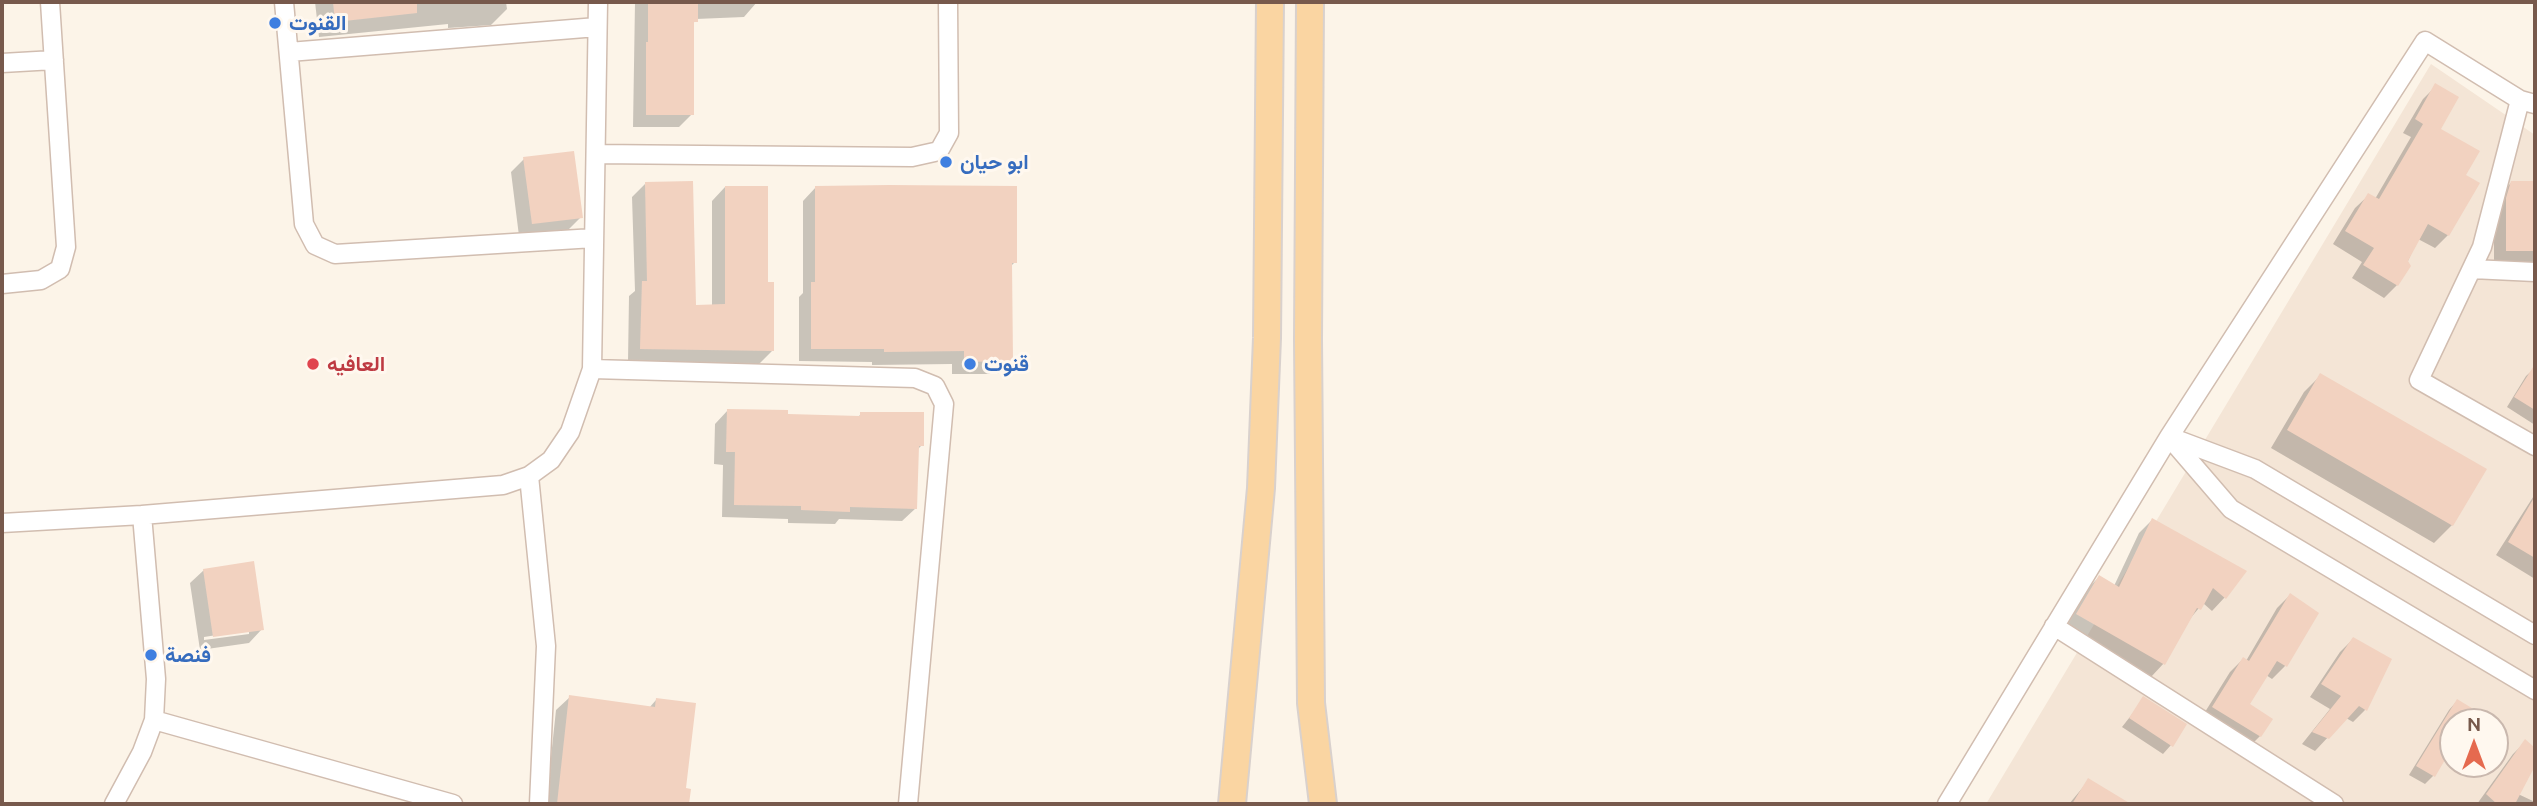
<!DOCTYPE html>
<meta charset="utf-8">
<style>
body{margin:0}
#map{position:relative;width:2537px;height:806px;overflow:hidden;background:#fcf4e8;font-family:Ubuntu,sans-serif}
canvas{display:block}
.frame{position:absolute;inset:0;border:4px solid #77594c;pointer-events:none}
.north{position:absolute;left:2439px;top:708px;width:70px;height:70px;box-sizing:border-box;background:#fff8ef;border:2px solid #c9b8ae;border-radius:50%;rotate:0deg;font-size:19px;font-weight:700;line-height:28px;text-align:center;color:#77594c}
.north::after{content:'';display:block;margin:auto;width:24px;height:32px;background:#e56a4f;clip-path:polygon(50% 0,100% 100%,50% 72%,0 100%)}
</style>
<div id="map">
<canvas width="2537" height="806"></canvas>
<div class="frame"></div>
<div class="north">N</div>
</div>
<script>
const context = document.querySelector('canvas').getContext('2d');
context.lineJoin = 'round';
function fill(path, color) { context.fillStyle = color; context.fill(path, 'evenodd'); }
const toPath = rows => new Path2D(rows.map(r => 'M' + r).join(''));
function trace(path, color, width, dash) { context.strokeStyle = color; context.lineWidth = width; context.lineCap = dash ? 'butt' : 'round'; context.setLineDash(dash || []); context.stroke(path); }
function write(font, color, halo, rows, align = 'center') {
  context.font = font + ' Ubuntu,Vazirmatn,sans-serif'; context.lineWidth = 6; context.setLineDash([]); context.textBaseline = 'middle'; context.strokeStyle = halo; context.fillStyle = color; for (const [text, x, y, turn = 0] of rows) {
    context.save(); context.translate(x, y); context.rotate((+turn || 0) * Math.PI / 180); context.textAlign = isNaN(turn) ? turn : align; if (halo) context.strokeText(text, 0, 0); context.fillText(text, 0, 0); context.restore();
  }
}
const residential = toPath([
 [2431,64,2535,135,2535,804,1986,804],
 [2453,722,2495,722,2495,764,2453,764]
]);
const shadow = toPath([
 [315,2,506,2,507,9,491,25,448,28,448,24,319,37],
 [635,2,757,2,744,17,696,19,692,26,692,114,679,127,633,127],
 [2436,86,2438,129,2464,176,2448,235,2435,248,2418,239,2397,285,2384,298,2352,278,2362,262,2333,244,2355,208,2369,195,2375,199,2411,137,2403,133,2423,99],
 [524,159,581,217,568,230,519,236,511,172],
 [2511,183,2535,183,2535,263,2494,263,2494,213,2498,196],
 [645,184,694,306,712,306,712,201,725,187,767,283,772,351,759,364,628,361,629,296,635,291,632,197],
 [816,187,1015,262,1010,267,1011,360,998,374,952,374,952,364,872,365,872,362,799,361,799,297,803,293,803,201],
 [2535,368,2535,425,2507,407,2526,376],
 [2321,375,2484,469,2452,525,2434,543,2271,448,2304,392],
 [728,410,786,416,857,418,861,414,922,445,918,449,916,508,902,521,839,519,835,524,788,523,788,519,722,517,723,465,714,464,715,424],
 [2535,494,2535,579,2496,555],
 [2152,520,2225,597,2212,611,2203,603,2189,620,2164,663,2151,677,2064,627,2086,590,2099,577,2114,586,2139,533],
 [204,570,262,629,249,643,200,650,190,583],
 [249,630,249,634,204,640,204,637],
 [2290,595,2285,666,2272,679,2266,675,2247,705,2271,719,2260,736,2247,749,2200,720,2230,672,2243,659,2246,661,2277,608],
 [2353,639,2365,710,2353,722,2346,718,2315,751,2302,744,2330,709,2310,697,2340,652],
 [570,697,649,708,656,700,684,790,689,790,687,804,546,804,556,710],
 [2144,699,2171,745,2163,754,2122,727],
 [2457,701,2466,722,2453,722,2453,743,2433,776,2425,784,2409,775,2449,710],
 [2525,742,2535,750,2535,762,2518,794,2535,802,2535,804,2477,804,2513,754],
 [2089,780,2127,804,2069,804]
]);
const building = toPath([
 [333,2,417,2,417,13,335,22],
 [648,2,698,2,698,22,694,22,694,115,646,115,646,42,648,42],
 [2435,83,2459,97,2441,129,2480,151,2466,175,2480,183,2449,236,2428,224,2408,261,2411,266,2398,286,2363,265,2374,248,2345,231,2368,193,2379,199,2423,124,2415,119],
 [574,151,583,218,532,224,523,157],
 [693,181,696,305,725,304,725,186,768,186,768,282,774,282,774,351,640,349,642,281,647,281,645,182],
 [2511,181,2535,181,2535,251,2506,251,2506,198],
 [889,185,1017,186,1017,263,1012,263,1013,361,964,362,964,351,884,352,884,349,811,349,811,282,815,282,815,186],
 [2535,364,2535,410,2514,397],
 [2320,373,2487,469,2453,526,2287,430],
 [727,409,788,410,788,414,860,416,860,412,924,412,924,446,919,446,917,509,850,507,850,512,801,510,801,506,734,505,735,452,726,452],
 [2535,496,2535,558,2508,542],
 [2152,518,2247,571,2226,599,2213,588,2201,610,2197,608,2165,665,2076,614,2099,575,2119,587],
 [254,561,264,630,213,637,203,569],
 [2290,593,2319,613,2287,667,2277,661,2250,704,2273,719,2261,737,2212,707,2243,657,2249,661],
 [2353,637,2392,659,2367,711,2359,706,2329,739,2312,732,2341,696,2321,684],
 [569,695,655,707,656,698,696,703,686,788,691,789,689,804,557,804],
 [2143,696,2187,724,2173,747,2129,718],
 [2457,699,2475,710,2468,722,2453,722,2453,746,2435,777,2416,766],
 [2525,739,2535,748,2535,766,2515,804,2497,804,2486,794],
 [2088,778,2131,804,2072,804]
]);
const street = toPath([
 [284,2,304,224,315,245,335,254,594,238],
 [289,52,597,27],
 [2,63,54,60],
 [2520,100,2482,247,2419,380,2535,446],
 [596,154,912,157,939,151,949,133,948,2],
 [2472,269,2535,272],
 [2,284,41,280,60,269,66,247,50,2],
 [592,369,915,378,935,386,944,404,908,804],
 [2169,437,2231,509,2535,690],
 [2170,437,2255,469,2535,635],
 [529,476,546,646,539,804],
 [2,523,142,515,503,485,529,476,551,460,570,432,592,369,598,2],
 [2054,626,2334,804],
 [154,720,453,804],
 [114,804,142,752,154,720,156,679,142,515],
 [1947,804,2169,437,2425,41,2520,100,2535,104]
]);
const primary = toPath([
 [1310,2,1308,339,1311,703,1323,804],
 [1232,804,1261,488,1267,338,1270,2]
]);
const markers = [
 [275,23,7,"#3f7fe0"],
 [946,162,7,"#3f7fe0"],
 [313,364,7,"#e0444e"],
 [970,364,7,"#3f7fe0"],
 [151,655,7,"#3f7fe0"]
];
const shopNames = [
 ["القنوت",289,23],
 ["ابو حيان",960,162],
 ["قنوت",984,364],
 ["فنصة",165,655]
];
const healthNames = [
 ["العافيه",327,364]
];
fill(residential, '#f4e5d6');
fill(shadow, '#0003');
fill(building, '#f2d2c0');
trace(street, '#d1bdb0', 21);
trace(primary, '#d9d1cd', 30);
trace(street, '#fff', 18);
trace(primary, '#fad5a2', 26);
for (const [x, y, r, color] of markers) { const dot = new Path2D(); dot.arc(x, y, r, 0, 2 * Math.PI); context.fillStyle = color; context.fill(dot); trace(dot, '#fff8ef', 2.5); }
write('bold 21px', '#366cbe', '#fff8ef', shopNames, 'left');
write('bold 21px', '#be3a42', '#fff8ef', healthNames, 'left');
</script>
